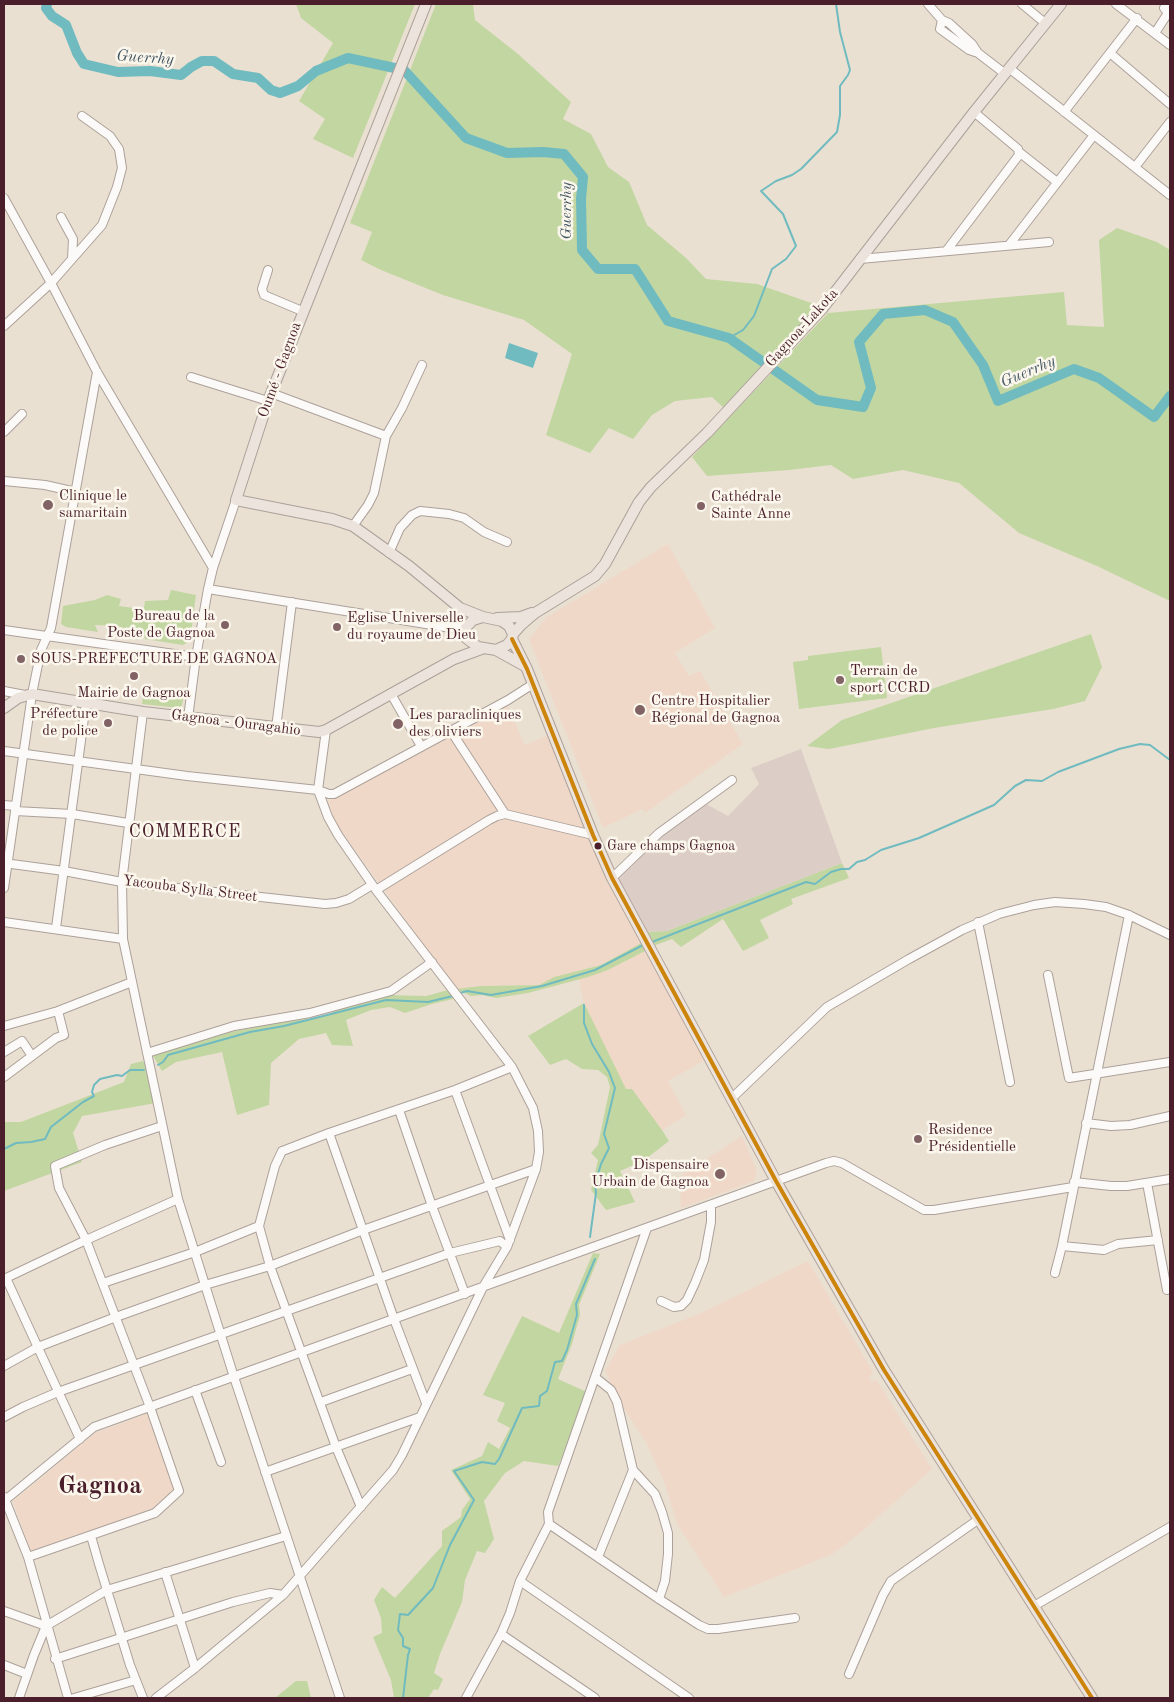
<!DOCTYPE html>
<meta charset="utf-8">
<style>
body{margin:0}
#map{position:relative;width:1174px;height:1702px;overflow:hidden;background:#e9e0d1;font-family:"Old Standard TT",serif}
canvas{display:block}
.frame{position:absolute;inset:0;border:5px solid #4a1f2b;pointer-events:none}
</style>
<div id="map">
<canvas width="1174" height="1702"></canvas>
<div class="frame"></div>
</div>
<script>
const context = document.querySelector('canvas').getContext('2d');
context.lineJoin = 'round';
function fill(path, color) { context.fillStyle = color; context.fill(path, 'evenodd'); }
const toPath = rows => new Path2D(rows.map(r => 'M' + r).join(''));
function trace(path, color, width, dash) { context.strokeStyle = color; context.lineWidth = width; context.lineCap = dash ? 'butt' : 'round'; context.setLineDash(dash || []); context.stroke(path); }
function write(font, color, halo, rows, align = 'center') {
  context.font = font + ' "Old Standard TT",serif'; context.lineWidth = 5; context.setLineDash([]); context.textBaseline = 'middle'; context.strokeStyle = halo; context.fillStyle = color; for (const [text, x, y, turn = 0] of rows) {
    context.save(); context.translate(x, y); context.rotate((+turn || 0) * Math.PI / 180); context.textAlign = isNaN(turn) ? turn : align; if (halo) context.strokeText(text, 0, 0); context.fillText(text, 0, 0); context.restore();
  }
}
const built = toPath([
 [668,544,715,628,675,653,689,676,700,671,743,744,645,813,642,809,603,828,529,639,547,617],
 [506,703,525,745,550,734,587,837,606,877,643,942,601,965,554,977,539,985,481,986,456,989,342,832,325,803],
 [649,949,705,1060,668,1081,686,1115,662,1130,626,1089,584,1004,579,979,608,970],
 [742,1136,757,1171,754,1181,681,1208,680,1176],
 [808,1261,873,1372,869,1377,872,1382,876,1379,932,1469,861,1532,834,1553,801,1567,724,1597,677,1524,665,1484,646,1442,622,1406,605,1371,620,1345,699,1314],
 [147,1414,173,1489,153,1509,30,1551,13,1501,95,1433]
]);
const industrial = toPath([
 [801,749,842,863,667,931,646,932,617,878,665,831,706,804,728,816,759,784,751,768]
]);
const green = toPath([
 [296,4,415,4,353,158,313,139,325,119,299,101,333,43,301,18],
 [436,4,473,4,475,20,518,54,571,102,563,119,591,134,608,167,629,182,647,225,686,258,706,279,757,284,817,305,726,410,712,397,675,401,652,415,633,439,609,428,590,453,546,435,572,354,524,320,443,295,381,270,361,260,372,232,350,223],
 [1117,228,1157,242,1170,250,1170,601,1097,566,1019,533,959,483,903,470,853,479,831,465,789,470,707,476,692,457,828,313,1064,292,1067,325,1104,327,1099,240],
 [171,590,196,595,190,641,183,645,145,639,143,633,117,626,95,625,98,632,66,627,61,624,63,606,95,600,107,595,121,599,119,606,134,608,143,614,145,601,168,600],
 [1091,634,1102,667,1085,701,1053,709,934,728,829,749,807,746,842,720],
 [881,647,887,698,799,709,793,662,808,660,808,656],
 [144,689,185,689,182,705,179,708,142,704],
 [842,863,849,878,791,899,793,904,760,920,769,938,743,951,723,919,681,947,672,939,653,946,646,932,667,931],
 [643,942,649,949,608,970,588,977,528,993,496,998,482,995,471,996,456,989,481,986,539,985,554,977,601,965],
 [448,990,457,998,432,1004,405,1013,390,1007,371,1010,346,1020,353,1046,332,1045,326,1033,299,1039,271,1063,269,1105,237,1115,222,1052,176,1062,162,1071,153,1056,165,1051,201,1038,285,1021,319,1018,357,1002,386,995,426,996],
 [584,1003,626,1089,632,1089,662,1130,669,1141,643,1161,620,1171,635,1202,606,1210,591,1190,598,1160,591,1153,598,1145,610,1087,607,1077,598,1070,582,1069,566,1059,550,1065,528,1036],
 [143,1061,150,1074,156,1103,82,1116,73,1133,82,1162,4,1191,4,1122,21,1122,124,1082,131,1064],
 [593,1253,600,1254,579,1305,580,1315,572,1344,558,1379,589,1393,558,1466,524,1461,505,1473,484,1501,494,1539,485,1553,477,1551,465,1580,462,1602,440,1654,434,1673,443,1679,438,1690,434,1689,428,1698,394,1698,391,1680,373,1637,382,1633,381,1618,374,1600,382,1587,395,1598,442,1546,442,1531,461,1517,462,1510,470,1499,451,1470,482,1456,488,1442,499,1449,510,1428,497,1421,505,1403,483,1395,522,1316,559,1333],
 [296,1681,307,1681,311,1698,275,1698]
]);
const water = toPath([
 [509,343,538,353,533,368,505,358]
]);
const stream = toPath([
 [729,338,743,330,754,316,772,269,786,259,796,246,783,214,761,191,776,181,792,175,801,169,837,132,840,115,840,86,848,75,850,70,840,32,836,4],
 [652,942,806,882,815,884,831,872,841,869,849,869,857,862,865,860,881,850,919,838,994,805,1015,786,1026,780,1042,781,1058,772,1119,749,1140,744,1150,745,1170,760],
 [460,993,467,991,491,995,542,986,595,970,645,944],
 [584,1005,584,1023,592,1044,609,1072,615,1088,604,1134,609,1148,601,1164,595,1184,596,1193,590,1237],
 [158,1065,163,1062,168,1055,250,1032,284,1026,386,1000,428,1002,453,996],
 [4,1149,16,1143,31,1142,45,1139,51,1127,83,1102,94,1096,92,1092,94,1085,100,1079,117,1075,122,1076,130,1070,144,1070],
 [403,1698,408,1655,410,1649,403,1646,403,1638,398,1630,400,1614,408,1615,433,1588,450,1545,474,1500,454,1471,482,1462,495,1464,499,1459,522,1408,539,1406,540,1396,547,1391,555,1362,562,1361,567,1350,577,1315,576,1304,595,1259]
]);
const river = toPath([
 [47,4,46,8,52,16,66,25,77,53,84,64,118,72,150,71,181,75,191,67,202,61,214,61,233,74,258,78,271,90,280,93,298,86,316,71,348,58,404,70,466,138,507,153,543,152,564,154,583,177,581,199,582,250,598,269,635,269,668,321,729,338,817,400,863,407,871,388,859,342,883,314,925,310,953,322,983,365,998,401,1074,369,1099,378,1154,417,1170,396]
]);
const minor = toPath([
 [928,4,942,20,949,23,972,44,978,53,1004,73],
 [1022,4,1045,23],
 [1116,4,1170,45],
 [942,20,940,29,969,50,978,53],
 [1155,33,1168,13,1164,8,1166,4],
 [1110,53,1170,104],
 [1009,68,1170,195],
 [1064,112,1137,18],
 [1019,152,1057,182],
 [1135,167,1170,122],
 [4,198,51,283,97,372,213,568],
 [61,217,73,239,72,259],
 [1009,245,1094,135],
 [947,250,1019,155,1018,149,974,112],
 [860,259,1049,242],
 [268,270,262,289,264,295,302,311],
 [4,326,51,283,102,225,117,187,122,168,119,149,110,136,82,116],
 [191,377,268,401],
 [271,393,386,436],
 [4,432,22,414],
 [4,481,45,485,76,492],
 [353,526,368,505,374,493,386,436,402,408,422,365],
 [389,553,400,528,412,515,420,511,449,514,464,518,484,532,507,542],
 [208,589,451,628,466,627],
 [4,630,196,657],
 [4,691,25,695],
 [391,694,421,746],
 [143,712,122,882,123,939,178,1199,234,1377,340,1698],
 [188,718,196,657,208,589,213,568,236,500],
 [276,728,292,602],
 [451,731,505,814],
 [4,751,187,776,318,790,329,794,334,794,508,700,533,684],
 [4,805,15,806],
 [15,811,72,814,128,823],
 [4,863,64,871,122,882,325,904,336,903,349,899,372,885],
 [612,878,659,833,732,780],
 [4,888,32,694,41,650,51,628,97,372],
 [376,890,489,820,497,816,505,814,593,835],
 [4,922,123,939],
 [978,922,1010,1082],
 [56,928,86,703],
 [1048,975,1069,1078,1170,1062],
 [4,1026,58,1011],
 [4,1052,22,1041,32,1056],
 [147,1053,234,1026,310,1013,391,991,432,962],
 [4,1077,56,1038,64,1035,58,1011,132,982],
 [455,1090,510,1240],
 [732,1098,827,1007,909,959,962,930,999,914,1034,905,1055,902,1084,904,1106,907,1129,915,1170,935],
 [399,1110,432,1206,465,1294],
 [1086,1123,1111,1126,1130,1125,1170,1116],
 [329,1133,394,1319,426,1403],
 [1074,1182,1111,1186,1127,1186,1170,1179],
 [1147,1183,1167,1290],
 [1062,1246,1104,1250,1118,1244,1158,1240],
 [1055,1273,1062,1246,1129,915],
 [6,1278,80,1439],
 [4,1279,86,1240,178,1199],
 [103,1283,195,1252,259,1226],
 [661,1301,674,1307,681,1306,687,1300,695,1283,704,1260,711,1222,711,1205],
 [4,1366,38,1347,116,1317,205,1285,270,1266,363,1230,536,1169],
 [596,1378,611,1390,617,1402,633,1470,655,1494,662,1512,668,1533,668,1554,665,1581,659,1599],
 [195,1390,221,1462],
 [321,1402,412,1369],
 [4,1417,23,1407,58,1392,450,1253,500,1241,507,1247],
 [265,1472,420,1417],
 [4,1497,28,1557,68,1698],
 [4,1501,94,1427,826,1163,834,1161,842,1163,924,1210,934,1210,1073,1187],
 [361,1507,336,1447,286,1310,270,1266,259,1226,275,1166,282,1151,285,1150,329,1133,455,1090,512,1067],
 [549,1524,659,1599,699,1625,708,1629,718,1629,795,1618],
 [91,1536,99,1564,130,1665,143,1698],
 [28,1557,155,1513,179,1491,150,1407,86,1240,59,1188,55,1166,105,1145,162,1126],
 [598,1557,633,1470],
 [165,1572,195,1668],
 [520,1581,689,1698],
 [1034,1606,1170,1527],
 [4,1611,46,1626],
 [501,1634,595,1698],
 [55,1659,233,1602,270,1593,283,1595],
 [4,1665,27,1674],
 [849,1674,883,1595,891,1581,979,1519],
 [19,1698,34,1655,46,1626,107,1590,286,1536],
 [74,1698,136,1680],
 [156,1698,195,1668,283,1595,393,1470,402,1455,483,1287,507,1247,536,1169,539,1152,538,1131,533,1108,512,1067,376,890,338,835,328,817,318,790,326,730],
 [466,1698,501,1634,510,1613,520,1581,549,1524,548,1512,647,1228]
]);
const major = toPath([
 [426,4,268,401,236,500,332,519,353,526,409,566,460,608,483,617],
 [483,617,502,621,509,626,513,634,512,639,507,645,496,650,478,647,466,638,466,627,473,620,483,617],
 [497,618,521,617,532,613],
 [513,634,521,625,535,613,595,576,605,564,639,502,651,487,707,433,822,309,974,112,1061,4],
 [512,639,527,669,593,835,612,878,776,1181,884,1370,1092,1698],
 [496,650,525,666],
 [4,708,18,698,32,694,143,712,319,732,326,730,454,659,484,648]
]);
const bus1 = toPath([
 [512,639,527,669,593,835,612,878,776,1181,884,1370,1092,1698]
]);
const markers = [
 [48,505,6,"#826365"],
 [701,506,5,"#826365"],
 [225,625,5,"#826365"],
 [337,627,5,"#826365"],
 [21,659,5,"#826365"],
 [134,676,5,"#826365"],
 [840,680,5,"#826365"],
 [640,710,6,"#826365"],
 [108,723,5,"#826365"],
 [398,724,6,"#826365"],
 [598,846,4.5,"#4a1f2b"],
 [918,1139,5,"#826365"],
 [720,1174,6,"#826365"]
];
const busNames = [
 ["Gare champs Gagnoa",607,846]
];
const streetNames = [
 ["Gagnoa-Lakota",802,328,-48],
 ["Oumé - Gagnoa",280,370,-70],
 ["Gagnoa - Ouragahio",236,723,7],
 ["Yacouba Sylla Street",190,889,7]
];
const poiNames = [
 ["Clinique le",59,496],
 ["samaritain",59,513],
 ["Cathédrale",711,497],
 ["Sainte Anne",711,514],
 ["Bureau de la",215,616,"right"],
 ["Poste de Gagnoa",215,633,"right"],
 ["Eglise Universelle",347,618],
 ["du royaume de Dieu",347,635],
 ["SOUS-PREFECTURE DE GAGNOA",31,659],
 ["Terrain de",850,671],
 ["sport CCRD",850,688],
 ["Mairie de Gagnoa",134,693,"center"],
 ["Centre Hospitalier",651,701],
 ["Régional de Gagnoa",651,718],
 ["Préfecture",98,714,"right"],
 ["de police",98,731,"right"],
 ["Les paracliniques",409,715],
 ["des oliviers",409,732],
 ["Residence",928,1130],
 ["Présidentielle",928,1147],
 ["Dispensaire",709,1165,"right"],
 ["Urbain de Gagnoa",709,1182,"right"]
];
const waterNames = [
 ["Guerrhy",145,58,4],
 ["Guerrhy",567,211,-90],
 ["Guerrhy",1028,372,-23]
];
const quarterNames = [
 ["COMMERCE",185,832]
];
const townNames = [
 ["Gagnoa",100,1486]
];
fill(built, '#f0d8c9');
fill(industrial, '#dccec6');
fill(green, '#c2d6a1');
fill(water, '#70bbc0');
trace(stream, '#70bbc0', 2);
trace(river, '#70bbc0', 10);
trace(minor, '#aca19a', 10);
trace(major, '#aca19a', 12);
trace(minor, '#fcfaf8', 8);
trace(major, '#ece4dc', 10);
trace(bus1, '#cc840b', 4);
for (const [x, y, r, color] of markers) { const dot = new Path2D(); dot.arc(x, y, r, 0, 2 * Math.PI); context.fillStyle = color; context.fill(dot); trace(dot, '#fbf7ec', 2); }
write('14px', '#4a1f2b', '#fbf7ec', busNames, 'left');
write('15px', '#4a1f2b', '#fbf7ec', streetNames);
write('15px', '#4a1f2b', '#fbf7ec', poiNames, 'left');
write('italic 16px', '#445764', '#fbf7ec', waterNames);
context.letterSpacing = '1px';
write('18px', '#4a1f2b', '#fbf7ec', quarterNames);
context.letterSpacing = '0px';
write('bold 25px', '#4a1f2b', '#fbf7ec', townNames);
</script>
